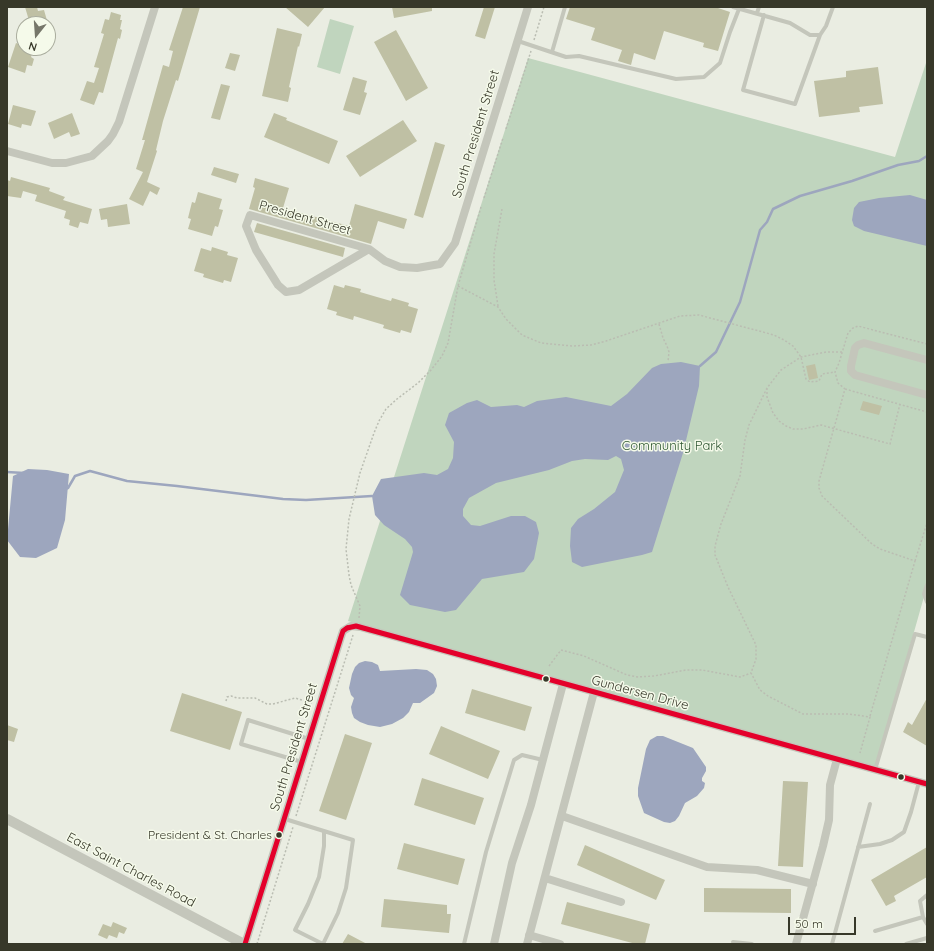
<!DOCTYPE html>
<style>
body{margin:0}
#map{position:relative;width:934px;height:951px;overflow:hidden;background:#eaede2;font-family:Quicksand,sans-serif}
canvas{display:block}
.frame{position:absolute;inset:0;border:8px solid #373829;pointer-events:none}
.north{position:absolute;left:16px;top:16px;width:40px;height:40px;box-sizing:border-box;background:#f5faea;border:1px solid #a9ac9d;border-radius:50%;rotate:197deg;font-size:11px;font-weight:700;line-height:16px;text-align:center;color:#373829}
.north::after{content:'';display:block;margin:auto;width:14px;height:18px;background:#76776a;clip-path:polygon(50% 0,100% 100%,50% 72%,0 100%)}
.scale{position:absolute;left:788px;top:917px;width:68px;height:18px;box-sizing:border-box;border:2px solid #373829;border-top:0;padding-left:5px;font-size:12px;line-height:14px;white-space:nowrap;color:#373829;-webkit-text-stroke:3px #f5faea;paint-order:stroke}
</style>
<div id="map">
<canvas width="934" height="951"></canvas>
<div class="frame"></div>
<div class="north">N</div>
<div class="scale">50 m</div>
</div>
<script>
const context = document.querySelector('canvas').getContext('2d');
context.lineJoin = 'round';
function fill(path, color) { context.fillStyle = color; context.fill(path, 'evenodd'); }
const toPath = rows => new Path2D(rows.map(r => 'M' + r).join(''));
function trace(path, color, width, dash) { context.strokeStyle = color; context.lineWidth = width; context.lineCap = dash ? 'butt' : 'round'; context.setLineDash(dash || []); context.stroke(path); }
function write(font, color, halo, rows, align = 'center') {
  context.font = font + ' Quicksand,sans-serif'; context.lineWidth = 3; context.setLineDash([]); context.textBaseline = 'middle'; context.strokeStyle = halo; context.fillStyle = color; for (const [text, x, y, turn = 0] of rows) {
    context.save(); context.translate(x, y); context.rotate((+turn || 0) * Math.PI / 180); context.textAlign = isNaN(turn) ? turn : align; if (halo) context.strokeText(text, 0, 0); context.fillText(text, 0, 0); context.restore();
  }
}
const green = toPath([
 [330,19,354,26,340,74,317,67],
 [528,58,895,157,927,60,927,586,875,770,348,621]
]);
const water = toPath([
 [910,195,927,200,927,246,864,231,854,226,852,220,854,208,859,202,879,198],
 [681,362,700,366,699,386,683,453,652,552,642,555,582,567,572,562,570,546,571,528,578,519,594,509,615,492,624,470,621,459,616,456,608,460,585,459,572,461,549,470,496,483,469,498,463,509,463,516,471,525,480,526,511,516,525,516,536,522,539,533,534,559,524,572,482,579,456,610,445,612,410,605,400,595,413,552,412,547,405,539,384,525,375,515,372,496,381,479,424,473,437,475,448,469,453,458,454,442,445,425,449,413,467,403,477,400,491,407,517,405,524,407,537,401,566,397,611,406,627,394,652,368,661,364],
 [28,469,47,470,69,474,65,520,57,548,36,558,20,557,7,540,13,476],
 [365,661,372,662,378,665,380,671,416,669,427,670,433,674,436,679,437,686,434,693,420,703,413,703,409,712,403,718,392,724,380,727,368,725,360,722,354,718,352,713,351,707,354,698,351,695,349,688,352,674,355,667,359,663],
 [657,736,663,736,693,748,706,767,706,771,702,778,702,781,705,783,704,788,697,796,685,803,679,816,675,821,670,823,664,822,644,813,638,796,638,788,646,749,650,740]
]);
const stream = toPath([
 [700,366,716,352,740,302,760,230,767,222,773,209,800,196,852,181,898,165,919,161,927,156],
 [7,472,24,473],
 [65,489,68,488,75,476,90,471,127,481,177,486,283,499,306,500,372,496]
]);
const building = toPath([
 [25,7,37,7,38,11,44,10,48,24,30,24],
 [183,7,200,7,178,81,176,80,163,121,156,150,157,151,147,182,160,188,157,195,150,191,143,206,129,199,143,172,136,169,145,140,142,140,163,65,169,67,173,51,169,50],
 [285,7,325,7,308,27],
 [392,7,432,7,432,11,394,18],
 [484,7,495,7,485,39,475,36],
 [570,7,715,7,730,12,718,51,703,47,704,43,664,31,655,60,634,53,631,65,618,61,622,50,591,40,595,28,566,19],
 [111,12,121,15,120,20,122,20,120,29,122,30,120,39,118,38,103,93,99,92,94,105,80,100,87,81,94,83,99,68,94,67,104,34,101,33,105,19,109,20],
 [277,28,302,34,299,47,298,46,289,87,291,88,288,102,262,96],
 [396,30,428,88,406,101,374,42],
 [16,43,24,46,24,48,34,49,31,57,34,59,32,66,27,65,25,73,8,67],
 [230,53,240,55,235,71,225,68],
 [878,67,883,104,859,107,860,112,819,117,814,81,846,77,846,71],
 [353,77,367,81,364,92,367,93,360,115,343,110],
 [221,84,230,86,220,120,211,118],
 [13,105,36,111,31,126,22,124,21,128,8,124],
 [72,113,80,134,71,137,69,132,54,139,48,123],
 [274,113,287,118,286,120,338,141,329,164,264,137],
 [403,120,417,141,360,177,346,156],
 [435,142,445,145,423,218,414,215],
 [214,167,239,174,236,183,211,175],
 [11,177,50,188,49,191,65,197,63,200,92,209,88,224,80,222,78,228,69,225,70,220,64,218,66,211,35,201,37,195,23,191,21,198,7,196,7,180,10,181],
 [255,178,289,188,283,208,349,226,355,204,407,219,404,229,378,221,371,244,249,209,255,188,253,187],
 [198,192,222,199,219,209,223,210,218,227,215,226,212,236,188,229,191,219,188,218,192,202,195,203],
 [127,204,130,224,108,227,107,219,101,220,99,209],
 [257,223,345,248,343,257,254,232],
 [212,247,228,252,227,255,238,258,231,282,224,280,223,283,203,277,204,274,194,271,201,248,211,251],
 [334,285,344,288,345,285,361,289,360,292,377,297,391,301,392,298,409,303,408,306,418,309,411,333,401,330,400,333,383,328,384,325,354,316,353,320,336,315,337,312,327,309],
 [815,364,818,378,809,380,806,366],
 [863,401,882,406,879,415,860,410],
 [472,689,532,707,525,731,465,713],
 [182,693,242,712,230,750,170,731],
 [927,698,927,746,903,732,908,722,912,725],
 [7,725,18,729,14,742,7,740],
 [441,726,500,751,488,779,429,754],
 [345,734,372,743,346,820,319,811],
 [422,778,484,798,475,825,414,805],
 [783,781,808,782,803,867,778,866],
 [404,843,465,859,458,885,397,869],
 [585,845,665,880,656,900,577,865],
 [927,847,927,877,894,896,896,901,886,906,871,880],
 [704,888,791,889,791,913,704,912],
 [384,899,447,905,447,914,451,914,449,933,381,927],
 [567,902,650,924,645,944,636,944,561,924],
 [113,922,127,928,124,934,119,932,117,938,109,935,107,939,98,935,103,924,111,927],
 [348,934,367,944,342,944]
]);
const path = toPath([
 [534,40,544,7],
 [506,129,531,51],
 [484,198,503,138],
 [458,286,498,307,506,319,522,335,541,343,572,346,591,345,606,341,680,316,699,315,774,335,784,340,793,346,801,357,806,379,810,382,819,381,822,374,835,372],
 [498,306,494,280,494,254,502,209],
 [659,324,663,338,667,346,669,352,668,362],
 [842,352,826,352,801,357,781,370,767,388,749,425,745,440,740,476,721,524,715,546,715,555,728,587,756,645,756,659,751,673,760,690,768,696,803,714,849,714,870,717,860,753],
 [767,388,767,397,773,413,779,421,786,426,793,429,803,429,821,425,890,444,900,404],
 [845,389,927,412],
 [915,561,927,523],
 [359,618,360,606,351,585,349,575,346,549,349,519,360,473,374,433,379,421,386,409,397,399,418,383,431,370,442,356,448,343,458,286,481,207],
 [549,666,561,650,584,656,627,675,638,677,654,676,686,670,702,670,740,677,751,673],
 [226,701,227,697,231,696,237,698,255,698,267,704,273,704,295,698,312,703],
 [870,716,915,561,880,549,872,544,822,496,819,488,819,481,845,389,838,383,835,372,839,363,848,333,853,328,858,326,927,344],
 [296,816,353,635],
 [257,944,293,827]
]);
const service = toPath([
 [733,7,790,23,810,35,820,35,826,26,833,7],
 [757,13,759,7],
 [764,15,743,90,795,104,820,35],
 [518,41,566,57,579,56,676,79,704,77,720,63,730,32,739,9],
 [552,52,565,7],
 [927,585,924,594,927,602],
 [302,762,241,744,248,720,309,739],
 [875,770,915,634,927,637],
 [285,819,353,840,346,888,338,913,323,944,295,930,308,904,319,877,324,846,324,831],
 [858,847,880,844,892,840,904,832,911,812,919,782],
 [927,895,920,901,923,917,927,924],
 [875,931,923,917],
 [733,942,752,944],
 [464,944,486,852,514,760,522,755,543,760],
 [832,944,870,804],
 [906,944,927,938]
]);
const minor = toPath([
 [7,151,52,163,66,163,92,156,108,141,113,134,119,122,155,7],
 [369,249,250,215,246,226,256,250,278,285,286,292,299,290,369,249,385,261,400,267,417,268,440,264,455,243,528,7],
 [927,360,864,343,858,345,855,348,851,366,851,371,855,375,927,395],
 [562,816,707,867,757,870,813,884],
 [545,878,621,902],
 [529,935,560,944],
 [245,944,341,637,343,631,351,626,360,627,927,784],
 [494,944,512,863,531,805,563,684],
 [527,944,594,692],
 [796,944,823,846,829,820,830,785,837,759]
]);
const tertiary = toPath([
 [7,819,244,944]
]);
const bus1 = toPath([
 [347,628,356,626,927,784],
 [245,944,341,637,343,631,347,628]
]);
const markers = [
 [546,679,3.5,"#373829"],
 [901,777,3.5,"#373829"],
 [279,835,3.5,"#373829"]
];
const busNames = [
 ["President & St. Charles",272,835]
];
const streetNames = [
 ["South President Street",476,134,-73],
 ["President Street",305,218,16],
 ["Gundersen Drive",640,693,15],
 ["South President Street",294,747,-73],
 ["East Saint Charles Road",131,870,28]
];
const parkNames = [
 ["Community Park",672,446]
];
fill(green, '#c0d5be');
fill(water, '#9da6be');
trace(stream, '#9da6be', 2.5);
fill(building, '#bfc0a4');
trace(path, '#babdb2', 1.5, [2, 2]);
trace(service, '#c4c6bb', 4);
trace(minor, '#c4c6bb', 8);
trace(tertiary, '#c4c6bb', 10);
trace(bus1, '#e4002b', 5);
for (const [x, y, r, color] of markers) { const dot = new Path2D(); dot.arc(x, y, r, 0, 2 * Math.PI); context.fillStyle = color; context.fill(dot); trace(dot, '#f5faea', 1.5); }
write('12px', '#373829', '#f5faea', busNames, 'right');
write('13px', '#373829', '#f5faea', streetNames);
write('13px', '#2d5631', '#f5faea', parkNames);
</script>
